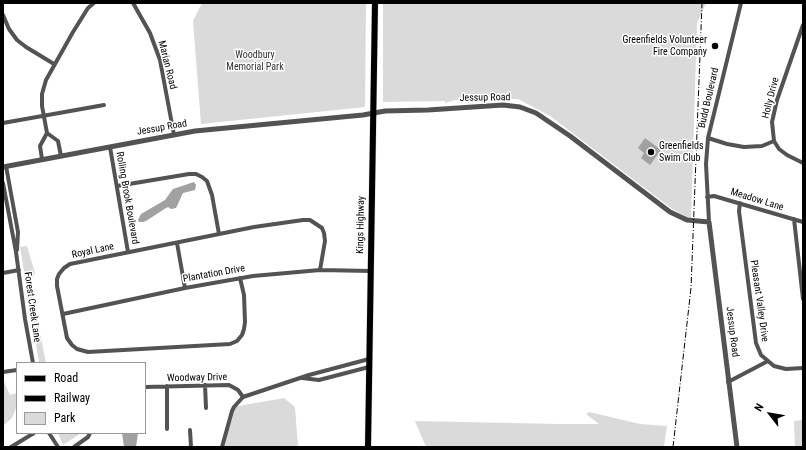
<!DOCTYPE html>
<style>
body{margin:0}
#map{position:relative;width:806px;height:450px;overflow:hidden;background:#fff;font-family:"Roboto Condensed",sans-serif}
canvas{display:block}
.frame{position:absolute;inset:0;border:4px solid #000;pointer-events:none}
.legend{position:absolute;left:16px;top:362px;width:130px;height:72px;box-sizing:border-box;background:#fff;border:1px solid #999;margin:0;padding:5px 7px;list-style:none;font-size:12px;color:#000}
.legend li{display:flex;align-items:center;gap:8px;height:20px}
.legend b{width:20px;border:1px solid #999}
.north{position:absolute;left:750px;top:394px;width:40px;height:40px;-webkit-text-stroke:3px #fff;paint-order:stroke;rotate:301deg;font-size:11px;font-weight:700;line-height:16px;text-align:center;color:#000}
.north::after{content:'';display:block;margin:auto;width:14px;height:18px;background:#000;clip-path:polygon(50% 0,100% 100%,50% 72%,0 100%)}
</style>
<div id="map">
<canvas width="806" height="450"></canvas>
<div class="frame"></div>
<ul class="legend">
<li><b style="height:5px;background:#000"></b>Road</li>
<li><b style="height:5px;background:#000"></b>Railway</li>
<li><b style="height:11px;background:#dadada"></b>Park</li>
</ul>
<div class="north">N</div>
</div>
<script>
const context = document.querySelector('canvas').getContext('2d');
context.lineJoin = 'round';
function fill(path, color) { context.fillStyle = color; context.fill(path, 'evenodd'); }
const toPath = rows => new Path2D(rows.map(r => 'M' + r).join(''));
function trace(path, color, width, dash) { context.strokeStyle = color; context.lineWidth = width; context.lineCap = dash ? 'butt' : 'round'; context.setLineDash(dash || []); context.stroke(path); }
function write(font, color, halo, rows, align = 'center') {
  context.font = font + ' "Roboto Condensed",sans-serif'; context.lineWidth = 3; context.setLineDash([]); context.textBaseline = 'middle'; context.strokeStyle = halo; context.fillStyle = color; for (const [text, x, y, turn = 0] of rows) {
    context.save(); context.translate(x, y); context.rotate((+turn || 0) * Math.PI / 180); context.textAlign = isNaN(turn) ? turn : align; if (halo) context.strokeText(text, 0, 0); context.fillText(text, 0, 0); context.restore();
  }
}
const green = toPath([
 [202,3,366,3,365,107,201,124,193,21],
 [383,3,706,3,697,23,691,220,671,208,550,116,518,99,455,100,445,103,445,101,383,102],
 [27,246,35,273,30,283,46,363,39,363,20,247],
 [3,379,10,395,17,393,17,406,12,418,3,426],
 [284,398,295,407,298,447,221,447,233,407],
 [589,412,640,424,667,426,664,447,426,447,415,421,560,424,599,424,586,414],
 [803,420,803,447,795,447,794,421],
 [58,433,81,433,63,445]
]);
const water = toPath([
 [645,138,661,150,650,165,641,158,644,153,638,148],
 [194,182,196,185,195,190,183,193,176,208,171,209,168,207,166,208,146,221,143,222,139,222,138,220,141,214,165,200,173,189],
 [122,433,138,433,136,447,124,447]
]);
const minor = toPath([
 [133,3,150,33,160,60,174,135],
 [3,15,9,29,17,40,26,47,54,64],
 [803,25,777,100,772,122,774,141,779,149,787,155,803,163],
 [3,123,104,105],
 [47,133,58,141,61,156],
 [708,138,727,144,744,147,762,146,774,141],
 [110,147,128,252],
 [42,159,40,146,47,133,42,106,42,94,46,80,73,32,88,8,94,3],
 [6,166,18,232,17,250],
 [3,183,16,252,25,319,33,363],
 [117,186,189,174,196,174,202,177,207,181,212,195,219,234],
 [707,197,714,196,803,222],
 [740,203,739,211,756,343,761,355,774,366,786,369,803,368],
 [794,219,803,299],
 [709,222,706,164,708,138,741,3],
 [177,243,185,288],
 [3,273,19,270],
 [240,278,244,295,245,322,244,329,242,335,237,341,230,344,88,352,77,349,72,345,67,338,57,286,57,279,59,274,64,268,70,264,254,227,303,220,310,220,322,228,324,233,325,241,320,270],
 [63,314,185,288,253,276,320,270,371,271],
 [3,372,17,370],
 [302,378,319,380,369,367],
 [728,382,768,361],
 [205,385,206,408],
 [167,386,167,429],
 [145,387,229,385,238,390,243,397],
 [190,430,191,447],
 [49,433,58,447],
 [11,447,34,433],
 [74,447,88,437,90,433],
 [222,447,232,411,234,407,243,397,309,375,369,359]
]);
const tertiary = toPath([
 [3,167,195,131,363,115,385,111,428,110,503,105,520,107,536,113,570,136,670,212,687,220,709,222,737,447]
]);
const primary = toPath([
 [368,447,375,3]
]);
const rail = toPath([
 [673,447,691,288,702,3]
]);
const markers = [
 [715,46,4,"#000"],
 [651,152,4,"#000"]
];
const poiNames = [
 ["Greenfields Volunteer",707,40],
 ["Fire Company",707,52],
 ["Greenfields",659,146,"left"],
 ["Swim Club",659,158,"left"]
];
const parkNames = [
 ["Woodbury",255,55],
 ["Memorial Park",255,67]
];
const streetNames = [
 ["Marian Road",167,65,76],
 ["Jessup Road",485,98,-1],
 ["Budd Boulevard",709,98,-77],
 ["Holly Drive",771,98,-76],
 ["Jessup Road",162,128,-10],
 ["Rolling Brook Boulevard",127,198,80],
 ["Meadow Lane",757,200,17],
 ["Kings Highway",361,225,-89],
 ["Royal Lane",93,251,-12],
 ["Plantation Drive",214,274,-10],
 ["Pleasant Valley Drive",759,301,82],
 ["Forest Creek Lane",32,307,82],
 ["Jessup Road",732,332,83],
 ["Woodway Drive",197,378,-1]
];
fill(green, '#dadada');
fill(water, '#a1a1a1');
trace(primary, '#dbdbdb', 7);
trace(minor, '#535353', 4);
trace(tertiary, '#535353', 5);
trace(primary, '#000', 6);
trace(rail, '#000', 1, [6, 2, 1, 2]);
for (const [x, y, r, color] of markers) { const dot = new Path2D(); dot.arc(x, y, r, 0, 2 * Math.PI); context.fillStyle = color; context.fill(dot); trace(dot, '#fff', 1.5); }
write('10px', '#000', '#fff', poiNames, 'right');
write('10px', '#313131', '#fff', parkNames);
write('10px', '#000', '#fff', streetNames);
</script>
